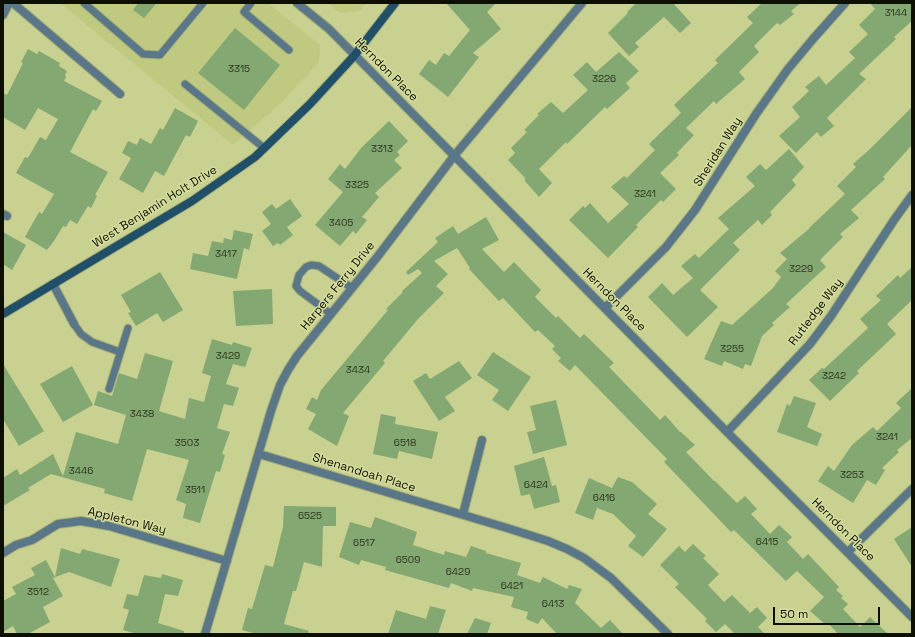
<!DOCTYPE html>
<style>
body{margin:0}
#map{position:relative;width:915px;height:637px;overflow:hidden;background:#c8d18f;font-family:"Space Grotesk",sans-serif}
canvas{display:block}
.frame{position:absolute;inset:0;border:4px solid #0d0f00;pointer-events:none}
.scale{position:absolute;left:773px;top:607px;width:107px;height:18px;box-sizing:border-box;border:2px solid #0d0f00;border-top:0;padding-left:5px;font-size:12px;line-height:14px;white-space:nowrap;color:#0d0f00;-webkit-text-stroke:3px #d5de9c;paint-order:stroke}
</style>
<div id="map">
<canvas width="915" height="637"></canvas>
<div class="frame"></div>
<div class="scale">50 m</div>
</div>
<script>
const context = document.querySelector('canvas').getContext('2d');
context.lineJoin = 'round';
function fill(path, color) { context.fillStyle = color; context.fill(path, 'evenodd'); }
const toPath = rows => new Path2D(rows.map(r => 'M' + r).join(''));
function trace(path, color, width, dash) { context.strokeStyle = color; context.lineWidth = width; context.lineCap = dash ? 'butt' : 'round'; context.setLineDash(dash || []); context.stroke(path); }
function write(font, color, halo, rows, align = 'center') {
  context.font = font + ' "Space Grotesk",sans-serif'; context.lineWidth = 3; context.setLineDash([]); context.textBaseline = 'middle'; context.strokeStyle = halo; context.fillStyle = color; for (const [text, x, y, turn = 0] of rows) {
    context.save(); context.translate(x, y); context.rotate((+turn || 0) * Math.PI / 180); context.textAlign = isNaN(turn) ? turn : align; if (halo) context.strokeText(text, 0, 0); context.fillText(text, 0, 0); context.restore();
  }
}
const built = toPath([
 [60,3,268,3,320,45,319,62,281,103,233,145],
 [328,3,366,3,360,11,340,13]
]);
const building = toPath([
 [138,3,157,3,144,18,133,10],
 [446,3,496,3,487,12,501,29,473,53,479,57,448,97,419,74,429,60,436,65,444,53,449,56,470,30],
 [636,3,673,3,691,23,680,33,664,17,635,43,639,47,629,56,608,33,628,13,627,12],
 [762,3,801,3,791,11,794,14,780,25,777,23,754,46,759,52,739,72,745,79,716,104,714,101,686,128,694,135,677,153,679,155,660,173,676,189,663,202,661,200,636,225,638,227,608,258,569,220,583,206,585,208,590,203,608,223,629,204,611,187,624,176,627,178,655,150,649,144,681,113,674,105,718,63,715,60,753,23,747,17],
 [870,3,912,3,912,21,894,37,896,39,859,74,866,79,827,118,834,126,821,137,817,132,796,153,779,136,800,117,792,107,809,91,805,87,819,76,826,85,855,58,849,52,868,34,859,25,875,9],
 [235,28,280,65,244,110,198,73],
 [28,49,37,54,39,51,60,63,59,66,67,71,65,75,66,77,64,81,102,101,96,111,93,109,70,152,108,172,95,195,97,196,91,208,88,206,77,224,70,220,66,227,63,226,54,241,47,250,25,237,39,212,42,214,54,194,16,173,25,157,28,158,40,137,46,140,58,119,38,108,25,130,3,117,3,93,7,95,23,63,21,62],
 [619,52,639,71,626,83,630,88,607,109,605,107,567,144,566,142,539,169,552,183,539,197,524,180,526,179,508,160,515,153,511,148,527,132,524,130,539,115,537,114,551,102,563,113,588,90,573,75,587,62,596,72],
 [912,107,912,145,883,177,885,179,851,210,859,218,840,234,843,237,820,260,826,267,786,304,790,307,772,323,774,325,762,336,751,366,745,364,743,369,724,361,722,366,704,359,721,321,732,325,773,288,781,277,775,271,787,259,780,253,810,228,809,228,845,194,837,186,856,167,853,164,870,149],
 [175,108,198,121,190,137,186,135,164,176,155,171,143,193,119,179,131,158,122,153,128,141,137,145,140,138,151,144,160,128,163,130],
 [389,121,408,141,397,152,400,155,394,160,402,168,375,193,379,197,362,217,367,220,356,234,353,231,340,246,315,225,343,192,328,179,340,164,345,169,362,147],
 [789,149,804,167,792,180,796,185,770,212,772,215,762,225,758,220,733,243,740,250,700,290,718,307,687,337,648,297,662,283,673,295,693,278,681,266,695,254,699,258,729,229,718,218,755,186,746,177,760,164,766,170],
 [290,199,302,216,287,227,293,235,280,245,278,243,273,246,262,231,271,224,262,212,272,204,276,209],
 [486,217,499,240,482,249,504,272,514,262,541,290,535,297,556,318,558,316,580,338,584,334,614,363,609,367,637,396,660,420,665,415,680,432,681,432,695,445,686,452,714,481,715,481,737,503,745,496,757,509,751,514,770,534,779,525,792,537,787,542,803,559,808,554,839,587,836,590,843,596,841,598,848,604,843,609,860,627,870,617,888,634,838,634,828,623,826,625,810,611,824,597,797,571,786,581,734,530,731,532,664,462,667,459,575,365,570,371,558,361,561,358,552,349,555,346,538,330,535,332,503,298,499,301,469,269,470,268,457,248,434,261,448,274,436,286,444,293,418,319,383,361,385,363,343,413,349,416,337,446,308,429,316,414,306,409,312,397,317,400,321,390,388,310,386,309,403,292,402,291,422,273,418,269,408,275,406,272,438,242,435,238,453,226,458,234],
 [234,230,253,234,249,250,244,248,237,279,190,269,193,253,208,256,212,241,223,243,224,238,232,240],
 [3,232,26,245,12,270,3,264],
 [912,267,912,300,887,324,896,334,857,371,859,373,830,401,809,380,822,368,824,369,868,328,860,319,881,300,876,296,898,275,900,278],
 [160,272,183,310,163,322,157,313,136,326,128,313,131,312,121,295],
 [272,289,273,324,236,326,233,291],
 [212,339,232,345,233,342,252,348,245,367,233,364,226,384,239,388,233,406,224,404,217,428,230,432,222,454,225,455,220,472,216,471,200,523,183,518,186,504,176,500,189,460,147,449,132,501,104,493,105,489,51,474,28,488,30,490,3,506,3,478,17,469,20,475,53,454,63,476,76,432,118,444,126,415,94,405,98,391,112,396,119,373,137,379,145,353,173,361,159,411,185,419,189,398,204,402,211,376,202,373],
 [493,352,531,377,508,411,492,400,499,390,477,375],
 [459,361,472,378,445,397,455,411,439,421,413,381,426,373,430,379],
 [3,364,44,431,19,446,3,419],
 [72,366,93,405,63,422,40,384],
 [912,388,912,438,897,450,899,452,882,468,885,470,876,485,867,480,853,503,818,481,828,466,834,471,852,445,873,427,877,431,901,408,896,403],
 [794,396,816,403,807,427,822,434,817,446,777,432,787,404,790,406],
 [556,400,567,445,533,454,527,432,536,430,530,406],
 [381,414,396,417,395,424,438,432,432,459,399,451,397,459,373,454],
 [544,457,552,486,556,485,560,502,534,509,530,494,521,496,514,466],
 [618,477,632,482,657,504,648,514,667,529,643,557,628,546,636,536,613,514,597,508,593,520,575,513,589,478,612,488],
 [284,506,336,507,336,526,323,526,322,567,304,562,296,591,293,591,284,624,309,631,308,634,257,634,242,630,248,608,252,609,265,565,273,567,283,527],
 [375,517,417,532,413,545,444,555,445,551,466,557,471,546,486,551,486,553,521,563,517,575,540,583,543,577,567,589,569,585,582,589,575,603,601,628,610,620,623,634,557,634,542,618,538,624,526,619,528,612,511,607,514,597,473,588,472,591,451,583,449,588,385,570,386,567,361,560,359,565,339,557,350,522,371,528],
 [912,527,912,567,894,539],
 [693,544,706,556,703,558,719,574,708,585,724,602,732,595,750,613,757,607,767,618,758,627,765,634,735,634,725,624,716,632,705,621,707,619,675,587,679,584,660,565,679,546,685,552],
 [61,548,80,554,82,549,120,559,111,587,69,572,53,578,63,596,43,607,50,622,28,634,17,634,13,626,3,632,3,601,16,594,12,587,35,575,31,568,46,560,55,577],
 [162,574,183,580,178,596,165,594,158,623,184,631,184,634,137,634,123,630,129,610,123,608,127,594,138,596,144,575,161,578],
 [430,606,446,610,438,634,388,634,396,610,426,619],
 [475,618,491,623,487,634,467,634]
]);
const service = toPath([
 [84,3,143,54,160,55,203,3],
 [251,3,244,12,289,50],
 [185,84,264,148],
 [331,314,300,291,296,286,299,275,306,267,311,265,319,266,352,288],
 [74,324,81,334,92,342,120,352],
 [109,389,128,328]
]);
const minor = toPath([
 [13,3,120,94],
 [297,3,329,29,727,432,912,617],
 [3,15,9,3],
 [3,214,7,216],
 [53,284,74,324],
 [605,308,666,247,695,210,756,114,788,69,813,39,845,3],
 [727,432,810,344,831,316,894,220,912,195],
 [259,454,507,528,548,541,567,549,584,558,611,578,668,634],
 [463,514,482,440],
 [848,552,912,489],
 [3,553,16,545,32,540,58,524,81,521,109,526,227,561],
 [205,634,271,411,280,385,288,370,297,356,378,256,454,156,582,3]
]);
const secondary = toPath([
 [3,314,192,201,255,157,310,104,354,56,395,3]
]);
const numberNames = [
 ["3144",896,13],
 ["3315",239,69],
 ["3226",604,79],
 ["3313",382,149],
 ["3325",357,185],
 ["3241",645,194],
 ["3405",341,223],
 ["3417",226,254],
 ["3229",801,269],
 ["3255",732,349],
 ["3429",228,356],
 ["3434",358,370],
 ["3242",834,376],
 ["3438",142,414],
 ["3241",887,437],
 ["3503",187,443],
 ["6518",405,443],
 ["3446",81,471],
 ["3253",852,475],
 ["6424",536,485],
 ["3511",195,490],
 ["6416",604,498],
 ["6525",310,516],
 ["6415",767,542],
 ["6517",364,543],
 ["6509",408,560],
 ["6429",458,572],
 ["6421",512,586],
 ["3512",38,592],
 ["6413",553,604]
];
const streetNames = [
 ["Herndon Place",386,70,45],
 ["Sheridan Way",718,152,-58],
 ["West Benjamin Holt Drive",155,207,-32],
 ["Harpers Ferry Drive",338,286,-51],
 ["Herndon Place",614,300,45],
 ["Rutledge Way",816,312,-53],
 ["Shenandoah Place",364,473,17],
 ["Appleton Way",127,521,14],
 ["Herndon Place",843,530,45]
];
fill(built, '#bfca80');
fill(building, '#84a871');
trace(service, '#a6ae75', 9);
trace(minor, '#a6ae75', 10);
trace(secondary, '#a6ae75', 10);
trace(service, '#597789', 7);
trace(minor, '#597789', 8);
trace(secondary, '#1f4f69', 8);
write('10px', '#2b351c', null, numberNames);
write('12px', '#0d0f00', '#d5de9c', streetNames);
</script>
